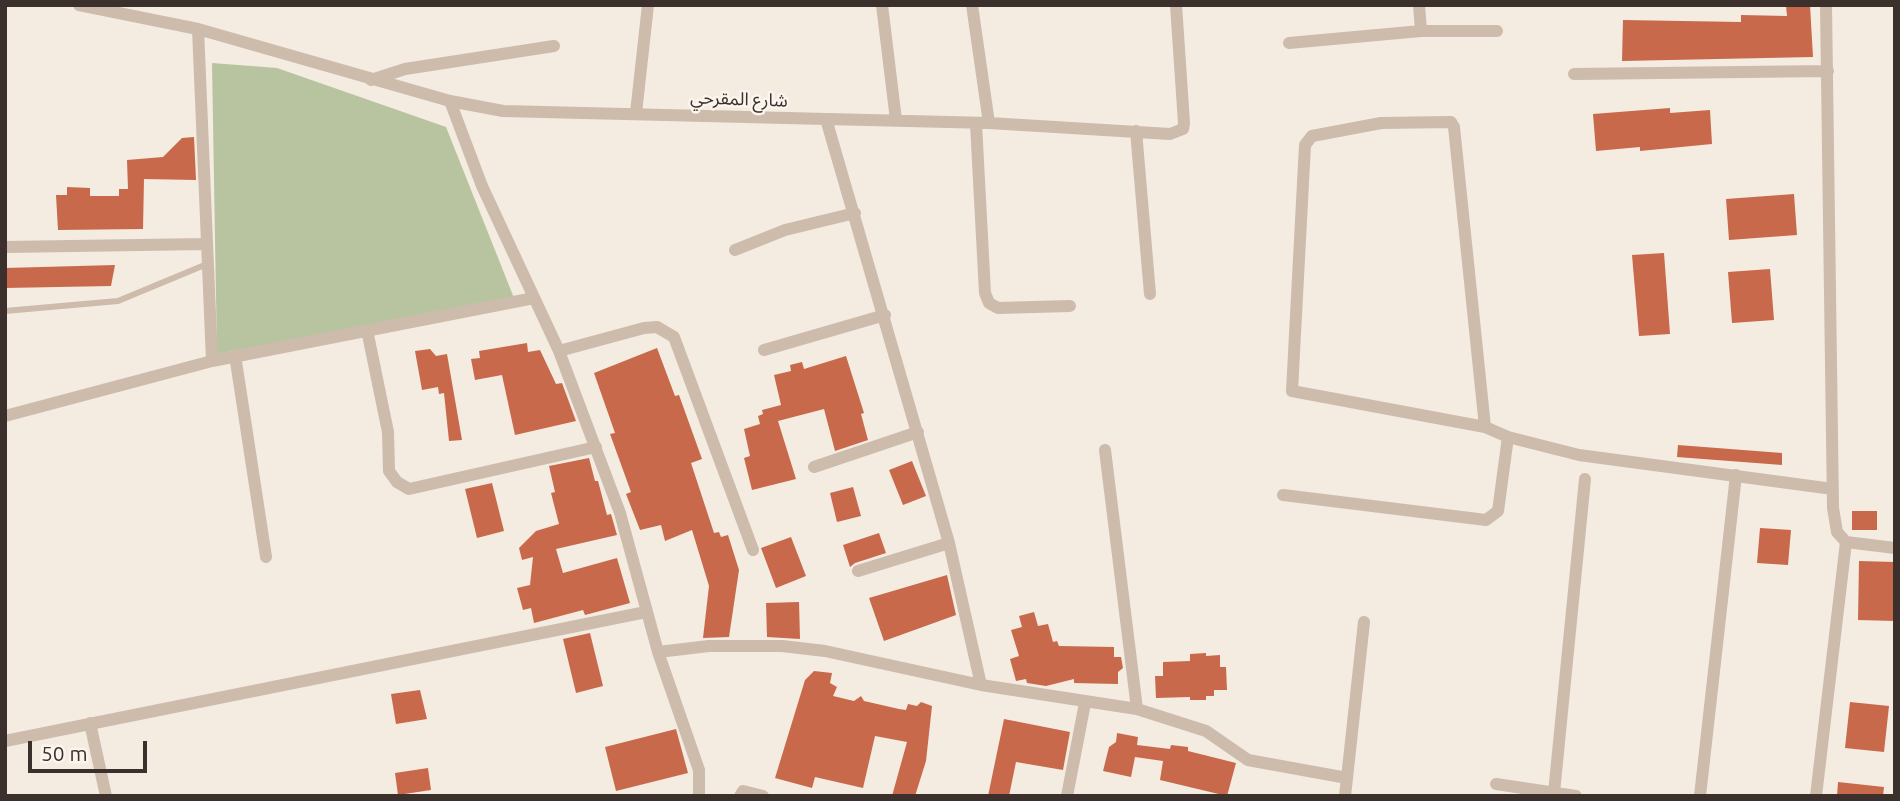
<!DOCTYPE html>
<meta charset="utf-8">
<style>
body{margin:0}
#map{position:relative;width:1900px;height:801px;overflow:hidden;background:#f4ebe1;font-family:Ubuntu,sans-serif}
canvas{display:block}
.frame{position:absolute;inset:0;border:7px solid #3b302b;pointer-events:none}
.scale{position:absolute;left:28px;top:741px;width:119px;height:32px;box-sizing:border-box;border:4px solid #3b302b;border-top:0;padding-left:9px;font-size:21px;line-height:24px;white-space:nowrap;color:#3b302b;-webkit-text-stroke:5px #fbf5ee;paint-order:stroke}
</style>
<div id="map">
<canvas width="1900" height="801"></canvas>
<div class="frame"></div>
<div class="scale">50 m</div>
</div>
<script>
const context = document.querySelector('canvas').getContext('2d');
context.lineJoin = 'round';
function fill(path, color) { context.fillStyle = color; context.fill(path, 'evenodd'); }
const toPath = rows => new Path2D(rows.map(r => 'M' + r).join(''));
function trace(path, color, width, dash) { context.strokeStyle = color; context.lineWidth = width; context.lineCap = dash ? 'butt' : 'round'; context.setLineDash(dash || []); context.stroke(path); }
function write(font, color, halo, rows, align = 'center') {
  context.font = font + ' Ubuntu,"Noto Sans Arabic",sans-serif'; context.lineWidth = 5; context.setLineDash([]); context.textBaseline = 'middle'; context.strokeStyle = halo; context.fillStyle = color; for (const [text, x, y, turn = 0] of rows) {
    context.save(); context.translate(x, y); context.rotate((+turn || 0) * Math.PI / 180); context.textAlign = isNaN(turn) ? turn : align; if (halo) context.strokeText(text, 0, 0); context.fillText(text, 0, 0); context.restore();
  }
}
const green = toPath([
 [212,63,277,68,446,127,514,298,217,354]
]);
const building = toPath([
 [1810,5,1813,57,1622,61,1623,20,1741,22,1741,15,1787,16,1786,6],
 [1670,108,1670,113,1710,110,1712,144,1640,151,1640,147,1596,151,1593,114],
 [194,137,196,180,144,179,143,229,58,230,56,195,67,195,67,187,90,188,90,196,119,196,119,189,128,189,127,160,163,157,182,138],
 [1794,194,1797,235,1729,240,1726,199],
 [1664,253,1670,334,1639,336,1632,255],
 [115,265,111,286,5,288,5,268],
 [1770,269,1774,320,1732,323,1728,272],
 [527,343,528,352,540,350,556,384,562,383,576,421,515,435,502,375,475,380,471,359,480,358,479,351],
 [657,348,675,396,679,395,702,459,691,463,714,533,719,532,721,537,728,535,739,570,729,637,703,638,709,586,692,530,665,541,661,525,640,530,626,494,631,492,610,434,615,433,594,373],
 [430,349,436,356,447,354,462,440,449,441,444,393,439,394,438,387,422,390,415,351],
 [846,356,864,413,861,414,868,440,835,451,824,409,778,421,796,479,752,490,744,458,750,456,744,429,760,424,758,416,763,414,762,410,781,405,774,375,791,371,790,365,802,362,804,369],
 [1678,445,1782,453,1782,465,1677,457],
 [589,458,595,481,598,481,607,515,611,514,617,535,556,549,563,573,617,558,630,603,585,615,583,610,534,623,531,608,523,610,517,588,530,585,533,557,522,560,519,548,536,531,559,524,551,493,555,492,549,466],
 [912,461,926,496,903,505,889,470],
 [492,483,504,531,477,538,465,489],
 [853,487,861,516,837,522,830,493],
 [1852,511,1877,511,1877,530,1852,530],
 [1760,528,1791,530,1788,565,1757,563],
 [879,533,886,553,855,563,850,567,843,545],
 [791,537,806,576,776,588,761,548],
 [1859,561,1895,562,1895,621,1858,620],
 [947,575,956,615,884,641,869,598],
 [799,602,800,639,767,637,766,603],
 [1034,612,1038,626,1048,624,1053,642,1057,641,1059,646,1114,647,1114,657,1121,657,1123,668,1118,672,1118,684,1074,683,1074,679,1046,686,1027,683,1026,679,1016,681,1010,659,1019,656,1011,630,1022,627,1019,616],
 [590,633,603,686,576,693,563,639],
 [1206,653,1206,656,1220,655,1220,667,1226,667,1227,690,1214,690,1214,696,1206,696,1206,700,1190,700,1190,697,1156,698,1155,676,1163,676,1163,662,1190,661,1190,654],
 [814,671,832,673,830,683,837,687,833,696,854,701,861,696,864,701,899,709,906,710,908,704,917,706,921,702,932,706,926,761,915,796,892,796,907,742,875,736,863,788,815,777,812,788,775,778,805,680],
 [420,690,427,719,396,724,391,694],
 [1850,702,1889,706,1884,752,1845,748],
 [1004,719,1070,732,1063,770,1016,762,1009,796,988,796],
 [676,729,688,773,616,791,605,747],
 [1117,733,1138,737,1137,745,1170,749,1171,745,1188,747,1188,751,1236,763,1227,796,1160,780,1163,761,1135,757,1131,777,1103,771,1109,747,1116,742],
 [428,768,431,790,398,795,395,773],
 [1838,782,1884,787,1883,796,1837,796]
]);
const lane = toPath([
 [5,311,118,301,207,264]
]);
const street = toPath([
 [79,5,198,29,450,101,503,111,989,123,1170,134,1183,129,1184,123,1176,5],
 [882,5,896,120],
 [972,5,989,123],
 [1419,5,1421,31],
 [1826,5,1833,508,1837,532,1846,542,1895,548],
 [198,29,212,361],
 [1289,43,1421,31,1497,31],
 [1574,74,1828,71],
 [371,80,405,69,554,46],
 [450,101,482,186,559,351,620,513,658,652,699,770,699,796],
 [636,113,648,5],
 [826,119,949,543,981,685],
 [976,124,985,293,989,303,998,308,1070,306],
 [1136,131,1150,294],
 [5,247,206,244],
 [735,250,785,230,855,213],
 [367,330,388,432,389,471,397,482,409,489,596,447],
 [764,350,885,315],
 [559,351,644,328,657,327,674,337,753,550],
 [235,355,266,557],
 [5,416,212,361,534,298],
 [1485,427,1454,127,1451,122,1381,123,1312,136,1305,145,1292,391,1485,427,1508,437,1579,455,1833,489],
 [1105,450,1137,709],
 [814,467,918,432],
 [1283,495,1486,520,1498,511,1508,437],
 [858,571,949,543],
 [658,652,709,646,782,646,825,651,981,685,1137,709,1206,731,1248,760,1347,778,1345,796],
 [90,723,106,796],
 [5,741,646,612],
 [1347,778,1364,622],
 [1496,784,1576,796],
 [1554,793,1585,479],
 [740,796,743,791,763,796],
 [1067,796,1085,703],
 [1700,796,1736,475],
 [1816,796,1846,542]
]);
const streetNames = [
 ["شارع المقرحي",739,99,2]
];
fill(green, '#b8c4a0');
fill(building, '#c8694b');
trace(lane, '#cdbbac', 6);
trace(street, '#cdbbac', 12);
write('18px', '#3b302b', '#fbf5ee', streetNames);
</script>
